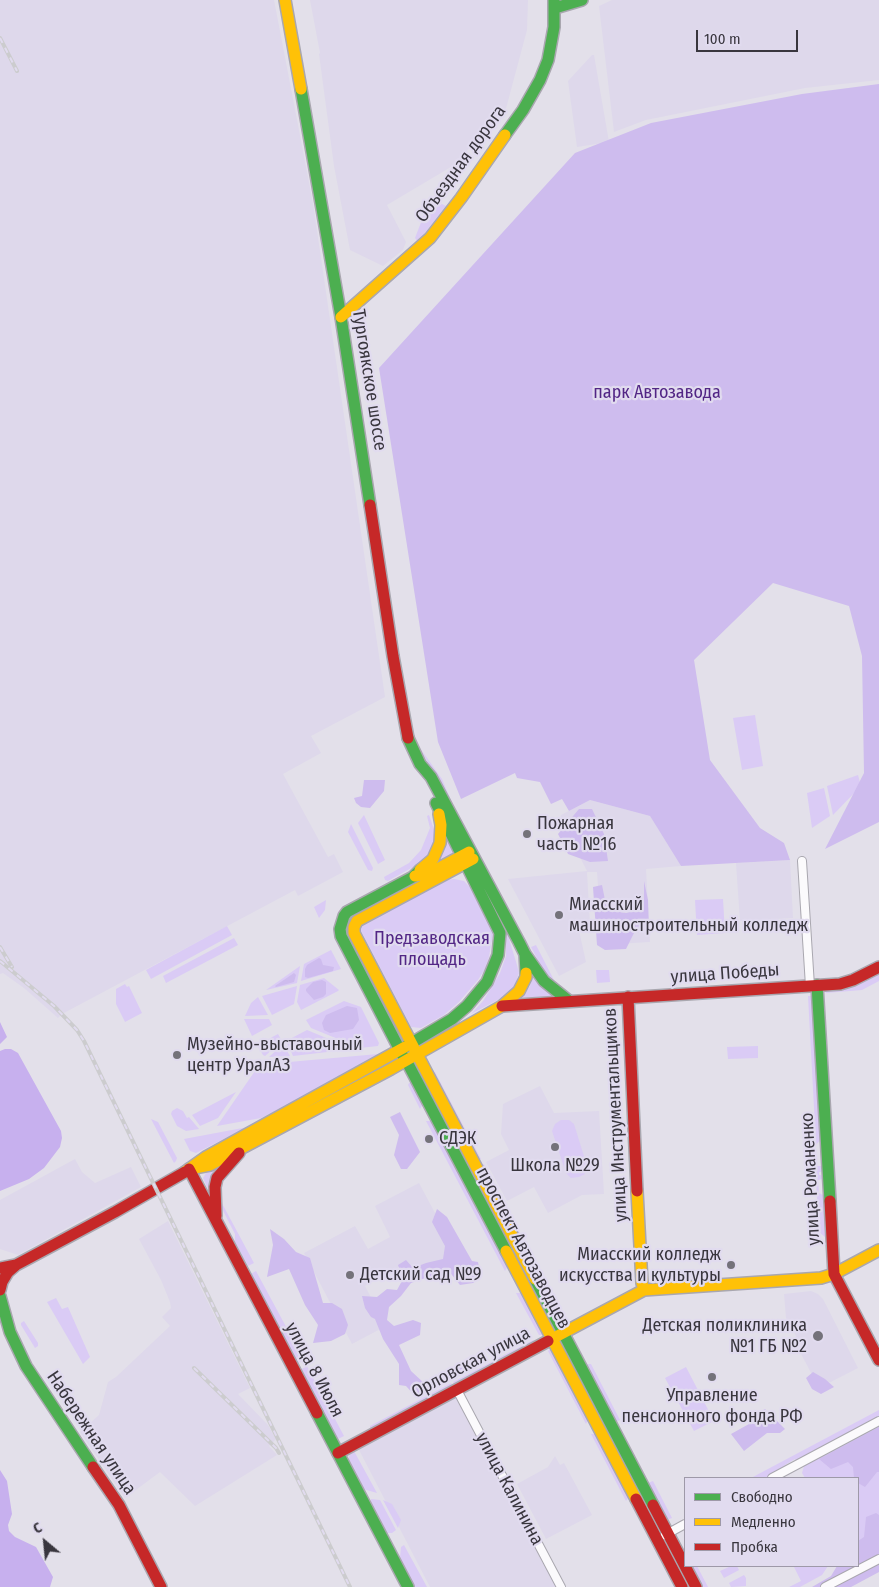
<!DOCTYPE html>
<meta charset="utf-8">
<style>
body{margin:0}
#map{position:relative;width:879px;height:1587px;overflow:hidden;background:#e3e0ea;font-family:"Fira Sans Condensed",sans-serif}
canvas{display:block}
.legend{position:absolute;left:684px;top:1477px;width:175px;height:90px;box-sizing:border-box;background:#e1dbef;border:1px solid #9e99a8;margin:0;padding:6px 9px;list-style:none;font-size:15px;color:#39363e}
.legend li{display:flex;align-items:center;gap:10px;height:25px}
.legend b{width:25px;border:1px solid #9e99a8}
.north{position:absolute;left:20px;top:1517px;width:50px;height:50px;-webkit-text-stroke:4px #e1dbef;paint-order:stroke;rotate:332deg;font-size:14px;font-weight:700;line-height:20px;text-align:center;color:#39363e}
.north::after{content:'';display:block;margin:auto;width:18px;height:22px;background:#39363e;clip-path:polygon(50% 0,100% 100%,50% 72%,0 100%)}
.scale{position:absolute;left:696px;top:30px;width:102px;height:22px;box-sizing:border-box;border:2px solid #39363e;border-top:0;padding-left:6px;font-size:15px;line-height:18px;white-space:nowrap;color:#39363e;-webkit-text-stroke:4px #e1dbef;paint-order:stroke}
</style>
<div id="map">
<canvas width="879" height="1587"></canvas>
<ul class="legend">
<li><b style="height:6px;background:#4caf50"></b>Свободно</li>
<li><b style="height:6px;background:#ffc107"></b>Медленно</li>
<li><b style="height:6px;background:#c62828"></b>Пробка</li>
</ul>
<div class="north">С</div>
<div class="scale">100 m</div>
</div>
<script>
const context = document.querySelector('canvas').getContext('2d');
context.lineJoin = 'round';
function fill(path, color) { context.fillStyle = color; context.fill(path, 'evenodd'); }
const toPath = rows => new Path2D(rows.map(r => 'M' + r).join(''));
function trace(path, color, width, dash) { context.strokeStyle = color; context.lineWidth = width; context.lineCap = dash ? 'butt' : 'round'; context.setLineDash(dash || []); context.stroke(path); }
function write(font, color, halo, rows, align = 'center') {
  context.font = font + ' "Fira Sans Condensed",sans-serif'; context.lineWidth = 4.5; context.setLineDash([]); context.textBaseline = 'middle'; context.strokeStyle = halo; context.fillStyle = color; for (const [text, x, y, turn = 0] of rows) {
    context.save(); context.translate(x, y); context.rotate((+turn || 0) * Math.PI / 180); context.textAlign = isNaN(turn) ? turn : align; if (halo) context.strokeText(text, 0, 0); context.fillText(text, 0, 0); context.restore();
  }
}
const built = toPath([
 [0,0,274,0,313,203,385,697,311,736,321,753,283,774,328,857,334,854,343,872,298,896,295,890,62,1014,58,1018,24,988,3,973,0,974],
 [310,0,528,0,527,30,504,116,490,130,476,140,456,164,387,205,406,242,403,250,383,266,350,250,334,166,319,54,320,53],
 [612,0,879,0,879,80,805,88,646,120,614,132,599,6],
 [592,55,594,55,609,142,577,147,568,81],
 [590,800,650,816,681,866,646,869,650,942,602,945,597,872,587,872,590,925,578,926,586,962,559,976,508,879,587,871,560,818,561,815],
 [790,860,793,918,740,921,736,863],
 [540,1086,554,1113,599,1111,604,1194,582,1195,548,1213,534,1187,507,1201,486,1162,509,1150,501,1134,503,1104],
 [75,1159,82,1172,95,1183,131,1167,141,1187,18,1255,0,1249,0,1200],
 [419,1183,458,1256,413,1279,405,1264,365,1286,386,1326,352,1344,304,1253,355,1226,368,1249,390,1237,375,1206],
 [168,1221,250,1388,238,1394,268,1425,276,1439,269,1446,277,1455,195,1506,160,1472,125,1498,80,1432,99,1415,108,1382,116,1377,170,1326,162,1317,171,1308,170,1302,161,1280,139,1239],
 [811,1291,818,1294,823,1299,858,1368,819,1388,799,1350,802,1347,786,1318,784,1294],
 [456,1394,558,1587,430,1587,357,1446],
 [555,1456,560,1465,564,1463,592,1515,546,1539,517,1484,548,1467]
]);
const green = toPath([
 [442,204,446,206,418,242,415,238,425,212],
 [755,715,763,766,742,770,733,718],
 [420,748,442,779,453,805,440,785],
 [858,775,861,786,833,815,827,786],
 [824,788,830,816,812,828,807,793],
 [364,815,385,860,378,864,358,823],
 [429,815,435,832,435,843,431,853,424,861,388,881,385,880,384,877,409,863,421,850,430,828,427,816],
 [351,824,373,868,372,871,368,870,348,832],
 [446,834,457,854,427,870],
 [454,879,464,881,470,887,490,925,493,933,489,957,485,969,478,980,459,1002,444,1015,421,1028,411,1027,361,931,361,926,365,922,444,880],
 [723,899,725,933,697,935,695,900],
 [326,900,325,910,319,918,314,907],
 [227,926,232,935,151,979,146,970],
 [506,929,517,965,519,973,516,982,513,989,507,995,471,1014,483,1001,500,973,506,956],
 [234,938,238,945,166,983,163,976],
 [536,945,557,986,553,984,545,974,531,947],
 [331,950,341,969,301,981,304,964],
 [531,965,561,999,518,1003,530,986,531,978],
 [300,966,297,983,266,990],
 [596,970,609,970,610,982,597,983],
 [879,973,879,981,862,990,826,993,825,990],
 [324,978,339,990,338,991,301,1010,297,1002,300,985],
 [125,984,127,987,129,986,142,1013,125,1022,116,1004,116,989],
 [297,986,294,1004,272,1015,262,996],
 [808,996,811,996,813,998,822,1138,816,1145],
 [258,997,268,1015,245,1016,251,1003],
 [344,1001,361,1007,379,1043,378,1046,360,1048,311,1028,306,1020],
 [244,1019,269,1019,272,1025,252,1036],
 [307,1030,353,1049,293,1056,286,1041],
 [278,1034,282,1041,265,1056,263,1055,257,1045],
 [283,1044,290,1056,269,1057],
 [758,1046,758,1058,728,1059,727,1047],
 [378,1054,280,1109,261,1118,217,1126,257,1068,261,1066,267,1064],
 [435,1072,481,1159,477,1160,432,1073],
 [409,1083,412,1083,423,1104,420,1109,408,1085],
 [236,1092,218,1118,200,1126,192,1115],
 [177,1108,183,1111,187,1118,189,1117,199,1129,186,1131,177,1126,171,1114,172,1111],
 [151,1119,158,1122,177,1158,176,1161,174,1163],
 [561,1120,569,1120,574,1124,587,1166,585,1174,579,1177,571,1178,566,1173,552,1131,555,1124],
 [426,1121,432,1121,508,1266,505,1271],
 [248,1127,196,1153,190,1151,184,1139],
 [237,1152,219,1173,213,1201,203,1178,209,1168],
 [484,1164,564,1318,561,1320,480,1166],
 [815,1166,821,1166,821,1172,819,1172,819,1175,821,1175,822,1179,818,1180,819,1193,825,1196,827,1237,825,1237,819,1232],
 [217,1194,254,1263,248,1266,235,1242,235,1234,217,1199],
 [256,1271,304,1360,296,1364,249,1275],
 [516,1293,522,1293,543,1333,542,1335,539,1335],
 [56,1298,62,1309,68,1307,90,1357,83,1364,47,1302],
 [24,1321,38,1343,38,1346,35,1348,21,1325,21,1323],
 [533,1340,535,1341,535,1344,500,1363,498,1358],
 [549,1350,551,1350,588,1420,586,1424,548,1351],
 [495,1360,497,1364,455,1386,453,1382],
 [588,1364,591,1364,620,1420,616,1422,586,1366],
 [307,1366,344,1436,336,1440,300,1370],
 [686,1367,714,1421,694,1431,665,1378],
 [55,1373,74,1401,74,1405,71,1407,67,1404,52,1379,52,1375],
 [451,1383,454,1387,372,1431,370,1429,370,1426],
 [879,1410,879,1417,864,1424,863,1428,797,1463,795,1459,785,1465,782,1471,768,1478,751,1478],
 [879,1426,879,1556,858,1566,858,1478,805,1478,802,1473,804,1466],
 [591,1434,596,1434,629,1497,626,1501],
 [354,1451,377,1493,363,1489,348,1461,350,1453],
 [653,1481,672,1518,667,1520,648,1483],
 [371,1499,380,1500,396,1530,392,1533,386,1533,371,1503],
 [383,1500,392,1504,401,1520,398,1528],
 [404,1545,427,1587,415,1587,400,1558,401,1547],
 [690,1566,697,1566,708,1587,702,1587],
 [731,1566,737,1566,739,1570,724,1578,720,1571],
 [797,1566,828,1566,822,1575,800,1587,789,1587,801,1581,794,1567],
 [744,1575,746,1578,746,1586,731,1587,729,1583]
]);
const forest = toPath([
 [879,84,879,822,825,849,864,773,862,656,849,606,773,583,694,660,710,760,760,828,784,843,790,860,681,866,650,816,590,800,569,811,562,799,551,804,540,782,517,778,515,773,461,799,438,742,379,368,575,153,651,123,802,94],
 [364,780,385,780,384,791,370,808,361,807,356,803,354,798,362,796],
 [579,809,592,809,604,834,608,861,590,862,568,854,558,834],
 [644,881,648,900,649,930,634,933,626,949,605,950,597,945,593,887,602,885,607,910,626,913,644,909],
 [319,958,321,959,323,965,334,967,333,971,308,978,305,977,305,969,307,965],
 [294,973,296,975,294,982,276,987,275,986],
 [322,980,326,982,326,994,323,997,314,1000,306,991,306,989,313,982],
 [347,1006,357,1008,359,1020,353,1029,330,1033,324,1030,322,1023,326,1015],
 [400,1112,420,1152,407,1169,401,1169,394,1155,399,1135,390,1117],
 [437,1209,447,1217,472,1261,478,1262,481,1278,473,1283,460,1285,448,1270,411,1283,401,1296,389,1307,387,1320,394,1326,413,1320,421,1323,420,1335,399,1345,411,1371,424,1383,468,1362,474,1365,416,1397,406,1386,399,1385,399,1364,383,1339,375,1319,371,1317,365,1308,362,1296,377,1297,387,1289,397,1290,403,1279,398,1265,406,1260,413,1268,426,1263,443,1259,445,1246,432,1222],
 [270,1229,284,1239,296,1252,310,1258,323,1303,332,1303,342,1309,348,1325,345,1334,331,1341,313,1343,318,1325,305,1305,289,1269,267,1277,273,1245],
 [813,1372,825,1379,834,1387,821,1394,812,1389,806,1378],
 [765,1409,785,1429,780,1433,767,1433,744,1451,731,1434,749,1424,752,1416],
 [879,1427,879,1472,877,1472,865,1487,858,1483,858,1478,854,1478,853,1467,848,1462,831,1469,819,1459],
 [876,1513,879,1515,879,1572,851,1587,812,1587,831,1576,837,1566,858,1566,858,1541,864,1537,866,1517]
]);
const water = toPath([
 [0,1022,7,1037,0,1044],
 [5,1049,11,1049,18,1053,61,1131,62,1138,60,1147,44,1168,29,1179,0,1191,0,1051],
 [0,1470,7,1481,12,1514,8,1525,9,1531,15,1537,36,1547,53,1577,50,1587,0,1587]
]);
const street = toPath([
 [802,861,810,986],
 [457,1390,561,1587],
 [772,1478,879,1421],
 [665,1535,685,1524],
 [825,1587,879,1559]
]);
const fast = toPath([
 [555,8,582,0],
 [301,89,341,317,370,505],
 [505,135,523,110,540,80,548,60,554,27,554,0],
 [408,738,420,764,431,777,519,942,525,954,526,973],
 [525,954,544,981,569,1001],
 [817,985,830,1201],
 [405,1047,452,1019,467,1006,487,982,498,955,500,933,436,803],
 [404,1058,341,936,340,929,344,916,347,912,413,877,420,870],
 [406,1060,506,1251],
 [535,1279,653,1505],
 [0,1296,10,1332,26,1366,93,1467],
 [317,1413,408,1587]
]);
const slow = toPath([
 [285,0,301,89],
 [341,317,430,238,461,198,505,135],
 [420,870,433,859,440,843,441,825,439,814],
 [415,876,428,874,469,852],
 [415,1050,354,933,354,927,357,921,473,859],
 [417,1054,535,1279],
 [189,1169,210,1165,391,1069,502,1006,519,991,526,977,526,973],
 [185,1172,206,1157,405,1047],
 [637,1191,642,1283,644,1290],
 [506,1251,636,1499],
 [548,1341,644,1290,821,1278,834,1274,879,1250]
]);
const jam = toPath([
 [370,505,393,656,408,738],
 [628,997,637,1191],
 [502,1006,840,984,853,980,879,967],
 [189,1169,317,1413],
 [830,1201,834,1274,879,1360],
 [216,1216,215,1187,217,1178,239,1153],
 [0,1268,16,1265,115,1212,185,1172],
 [0,1290,2,1282,8,1272,16,1265],
 [338,1453,548,1341],
 [93,1467,119,1505,161,1587],
 [636,1499,682,1587],
 [653,1505,696,1587]
]);
const rail = toPath([
 [0,38,17,71],
 [0,947,12,967],
 [0,961,54,1006,77,1030,84,1041,350,1587],
 [194,1368,276,1448,279,1453]
]);
const markers = [
 [527,834,5,"#74727a"],
 [559,915,5,"#74727a"],
 [177,1055,5,"#74727a"],
 [429,1139,5,"#74727a"],
 [555,1147,5,"#74727a"],
 [731,1265,5,"#74727a"],
 [350,1275,5,"#74727a"],
 [818,1336,6,"#74727a"],
 [712,1377,5,"#74727a"]
];
const streetNames = [
 ["Объездная дорога",461,164,-54],
 ["Тургоякское шоссе",369,380,81],
 ["улица Победы",725,974,-4],
 ["улица Инструментальщиков",616,1115,-93],
 ["улица Романенко",811,1179,-93],
 ["проспект Автозаводцев",523,1248,62],
 ["Орловская улица",471,1363,-28],
 ["улица 8 Июля",314,1370,62],
 ["Набережная улица",91,1433,56],
 ["улица Калинина",509,1489,62]
];
const parkNames = [
 ["парк Автозавода",657,393],
 ["Предзаводская",432,939],
 ["площадь",432,960]
];
const poiNames = [
 ["Пожарная",537,824],
 ["часть №16",537,845],
 ["Миасский",569,905],
 ["машиностроительный колледж",569,926],
 ["Музейно-выставочный",187,1045],
 ["центр УралАЗ",187,1066],
 ["СДЭК",439,1139],
 ["Школа №29",555,1166,"center"],
 ["Миасский колледж",721,1255,"right"],
 ["искусства и культуры",721,1276,"right"],
 ["Детский сад №9",360,1275],
 ["Детская поликлиника",807,1326,"right"],
 ["№1 ГБ №2",807,1347,"right"],
 ["Управление",712,1396,"center"],
 ["пенсионного фонда РФ",712,1417,"center"]
];
fill(built, '#ded8eb');
fill(green, '#dacbf5');
fill(forest, '#cebcee');
fill(water, '#c7b0ee');
trace(street, '#a9a7af', 10);
trace(fast, '#a9a7af', 14);
trace(slow, '#a9a7af', 14);
trace(jam, '#a9a7af', 14);
trace(street, '#fbfafc', 8);
trace(fast, '#4caf50', 11);
trace(slow, '#ffc107', 11);
trace(jam, '#c62828', 11);
trace(rail, '#ccccce', 4);
trace(rail, '#e1dbef', 2, [5.5]);
for (const [x, y, r, color] of markers) { const dot = new Path2D(); dot.arc(x, y, r, 0, 2 * Math.PI); context.fillStyle = color; context.fill(dot); trace(dot, '#e1dbef', 2); }
write('18px', '#39363e', '#e1dbef', streetNames);
write('18px', '#522685', '#e1dbef', parkNames);
write('18px', '#39363e', '#e1dbef', poiNames, 'left');
</script>
